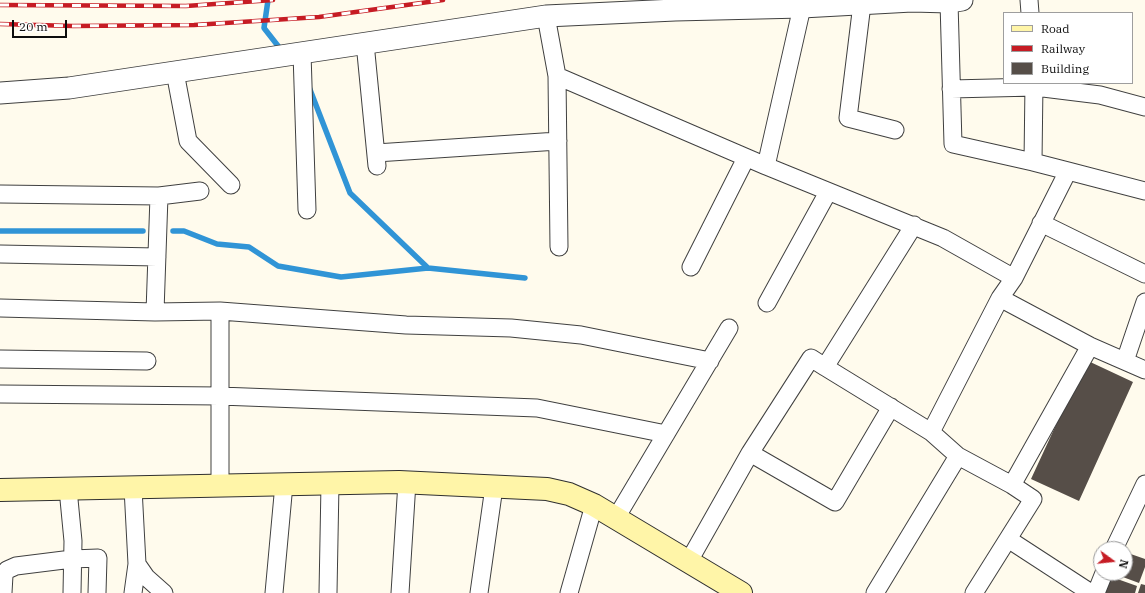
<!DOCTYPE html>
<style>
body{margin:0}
#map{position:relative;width:1145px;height:593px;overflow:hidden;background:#fffbed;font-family:"IBM Plex Serif",serif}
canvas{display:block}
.legend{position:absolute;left:1003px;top:12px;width:130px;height:72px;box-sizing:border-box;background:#fff;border:1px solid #9e9e9e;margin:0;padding:5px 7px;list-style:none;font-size:12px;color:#0d0d0d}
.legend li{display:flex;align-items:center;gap:8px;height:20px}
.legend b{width:20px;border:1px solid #9e9e9e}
.north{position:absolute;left:1093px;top:541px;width:40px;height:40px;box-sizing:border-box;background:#fff;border:1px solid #9e9e9e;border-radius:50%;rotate:105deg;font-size:11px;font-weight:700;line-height:16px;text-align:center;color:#0d0d0d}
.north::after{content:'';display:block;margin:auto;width:14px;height:18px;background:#c61c24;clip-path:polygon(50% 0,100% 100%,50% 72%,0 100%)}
.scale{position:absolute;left:12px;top:20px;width:55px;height:18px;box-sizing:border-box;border:2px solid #0d0d0d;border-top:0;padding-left:5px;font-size:12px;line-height:14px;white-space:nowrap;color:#0d0d0d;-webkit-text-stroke:3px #fff;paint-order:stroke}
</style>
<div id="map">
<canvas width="1145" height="593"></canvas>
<ul class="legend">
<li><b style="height:5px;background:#fff5a8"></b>Road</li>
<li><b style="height:5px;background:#c61c24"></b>Railway</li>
<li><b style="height:11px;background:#564e48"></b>Building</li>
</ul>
<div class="north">N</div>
<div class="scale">20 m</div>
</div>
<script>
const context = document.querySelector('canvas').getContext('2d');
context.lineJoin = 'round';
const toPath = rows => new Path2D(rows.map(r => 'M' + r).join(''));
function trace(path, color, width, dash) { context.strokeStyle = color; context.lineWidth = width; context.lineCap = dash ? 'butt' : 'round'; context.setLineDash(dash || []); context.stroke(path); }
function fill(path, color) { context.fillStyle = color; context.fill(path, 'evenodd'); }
const stream = toPath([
 [268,0,264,28,282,51],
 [309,87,350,193,428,268],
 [0,231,143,231],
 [173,231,184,231,217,244,249,247,278,266,341,277,428,268,525,278]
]);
const building = toPath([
 [1086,360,1133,382,1079,501,1031,479],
 [1125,552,1145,559,1145,567,1139,583,1112,573,1125,573],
 [1106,575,1137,586,1135,593,1100,593],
 [1141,584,1145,585,1145,593,1138,593]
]);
const minor = toPath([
 [1029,0,1030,13],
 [949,2,953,144,1033,162,1034,83],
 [862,4,848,118,895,130],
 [546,16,557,76,766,166,802,7],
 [365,43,377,166],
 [302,53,307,210],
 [175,72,188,141,231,185],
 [557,76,559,247],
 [951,89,1035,87,1100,95,1145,107],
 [376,153,558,141],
 [766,166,943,238,1014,278,1068,171,1033,162],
 [1068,171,1145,191],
 [0,194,159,196,200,191],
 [159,196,155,312,220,311,406,325,511,328,581,335,710,361],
 [1041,223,1145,274],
 [0,254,157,257],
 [691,267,746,158],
 [1014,278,1000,298,1090,346,1145,370],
 [767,303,828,192],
 [0,308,155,312],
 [220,311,220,486],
 [0,359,147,361],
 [1125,361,1145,302],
 [825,367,931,432],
 [0,394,220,396,537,408,666,434],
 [750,453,835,502,891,407],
 [958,456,1012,485],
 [133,488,137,564,146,577,164,593],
 [68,489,73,541,72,593],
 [616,518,729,328],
 [1008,539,1091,593],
 [1114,549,1145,484],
 [689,561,750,453,811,358,825,367,914,225],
 [3,593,4,575,7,570,16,566,72,559,98,558,97,593],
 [133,593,137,564],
 [274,593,284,484],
 [328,593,330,484],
 [400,593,407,482],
 [479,593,494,487],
 [569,593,594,505],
 [875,593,958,456,931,432,1000,298],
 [974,593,1033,499,1012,485,1090,346],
 [1096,593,1104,573]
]);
const tertiary = toPath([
 [0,93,69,88,546,16,675,10,802,7,912,1,949,2,962,0]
]);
const secondary = toPath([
 [0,490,399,482,547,489,569,494,594,505,741,593]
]);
const rail = toPath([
 [0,5,186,6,273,0],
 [0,24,73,26,194,25,319,17,443,0]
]);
trace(stream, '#3094d6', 5.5);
fill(building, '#564e48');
trace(minor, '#404040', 19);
trace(tertiary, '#404040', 23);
trace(secondary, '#2f2f2f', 24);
trace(minor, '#fff', 17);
trace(tertiary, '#fff', 21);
trace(secondary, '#fff5a8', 22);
trace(rail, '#c61c24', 4.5);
trace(rail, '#fff', 3, [9]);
</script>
